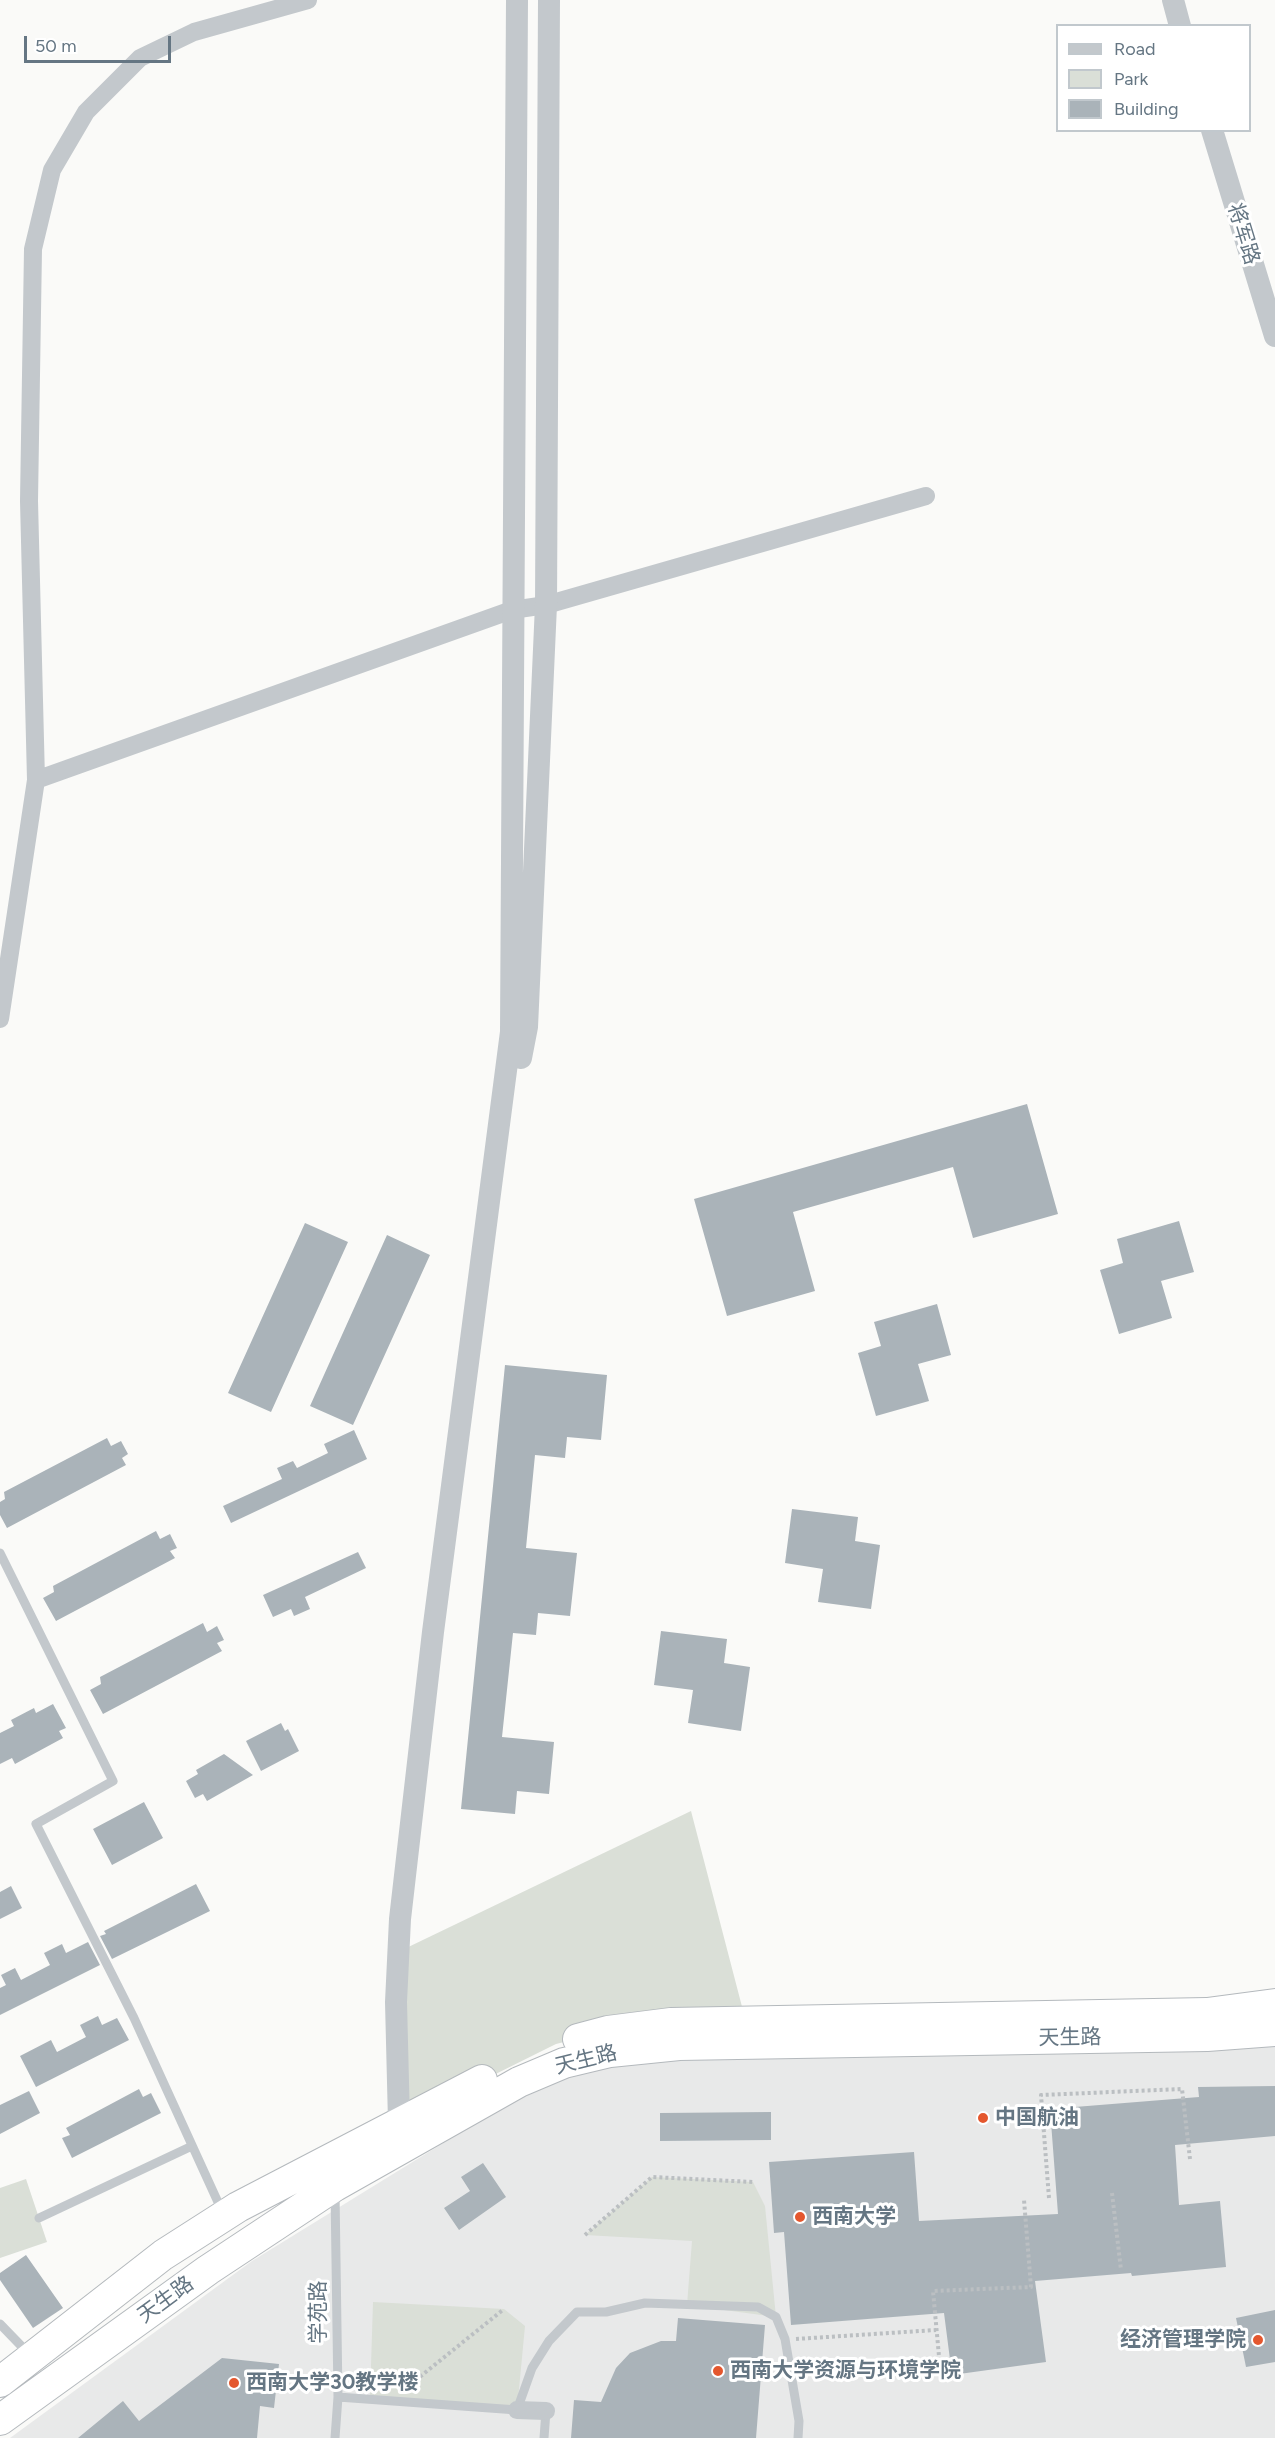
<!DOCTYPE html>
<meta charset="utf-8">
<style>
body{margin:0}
#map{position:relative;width:1275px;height:2438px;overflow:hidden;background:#fafaf8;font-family:Figtree,sans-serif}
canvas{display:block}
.legend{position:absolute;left:1056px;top:24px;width:195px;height:108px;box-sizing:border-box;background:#fff;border:2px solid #c1c8cd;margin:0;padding:8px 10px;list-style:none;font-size:18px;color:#657683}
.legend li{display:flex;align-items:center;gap:12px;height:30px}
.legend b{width:30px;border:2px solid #c1c8cd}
.scale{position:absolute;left:24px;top:36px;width:147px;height:27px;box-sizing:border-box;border:3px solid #657683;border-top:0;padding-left:8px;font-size:18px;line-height:21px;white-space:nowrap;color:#657683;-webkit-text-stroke:4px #fff;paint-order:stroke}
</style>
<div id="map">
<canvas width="1275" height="2438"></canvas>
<ul class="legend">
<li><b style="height:8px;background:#c3c8cc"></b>Road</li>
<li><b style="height:16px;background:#dadfd7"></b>Park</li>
<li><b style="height:16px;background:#aab3b9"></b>Building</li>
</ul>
<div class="scale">50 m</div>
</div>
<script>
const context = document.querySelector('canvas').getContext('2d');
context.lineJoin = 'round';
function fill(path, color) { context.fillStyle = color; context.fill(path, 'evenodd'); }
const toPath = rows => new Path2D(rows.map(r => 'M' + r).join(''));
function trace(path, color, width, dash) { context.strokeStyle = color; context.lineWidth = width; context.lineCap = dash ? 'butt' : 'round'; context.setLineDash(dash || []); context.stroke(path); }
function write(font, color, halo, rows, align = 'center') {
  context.font = font + ' Figtree,"Noto Sans SC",sans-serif'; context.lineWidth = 6; context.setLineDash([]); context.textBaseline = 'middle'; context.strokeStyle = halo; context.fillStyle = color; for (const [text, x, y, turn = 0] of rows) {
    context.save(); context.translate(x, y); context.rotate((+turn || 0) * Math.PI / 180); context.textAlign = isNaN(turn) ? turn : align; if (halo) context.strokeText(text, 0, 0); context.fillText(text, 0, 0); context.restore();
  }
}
const built = toPath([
 [1275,2044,1275,2438,10,2438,252,2261,539,2084,631,2058]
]);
const green = toPath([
 [691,1811,746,2022,608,2031,556,2044,399,2122,400,1951],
 [652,2177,753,2182,765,2206,776,2317,687,2305,692,2241,585,2235],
 [26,2179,47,2242,0,2258,0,2188],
 [373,2302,504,2309,525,2326,517,2410,370,2398]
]);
const building = toPath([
 [1027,1104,1058,1214,973,1238,953,1167,793,1212,815,1291,727,1316,694,1199],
 [1179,1221,1194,1272,1161,1281,1172,1318,1119,1334,1100,1270,1123,1263,1117,1239],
 [305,1223,348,1242,271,1412,228,1393],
 [387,1235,430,1255,353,1425,310,1406],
 [937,1304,951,1355,918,1364,929,1401,876,1416,858,1353,881,1346,874,1322],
 [505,1365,607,1375,601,1440,567,1437,565,1458,535,1455,526,1548,577,1553,570,1616,538,1613,536,1635,513,1633,502,1737,554,1742,549,1794,517,1791,515,1814,461,1809],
 [354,1430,367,1459,231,1523,223,1506,282,1479,277,1468,293,1461,297,1468,328,1453,324,1444],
 [107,1438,111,1446,121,1441,128,1454,122,1458,126,1465,7,1528,0,1515,0,1502,5,1499,4,1492],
 [792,1509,858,1517,855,1541,880,1545,871,1609,818,1602,823,1569,785,1563],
 [156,1531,160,1539,170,1534,177,1548,170,1551,175,1558,56,1621,43,1598,54,1592,53,1586],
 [358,1552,366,1568,305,1597,310,1609,294,1616,291,1609,273,1617,263,1595],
 [203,1623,207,1632,217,1626,224,1640,217,1643,222,1651,103,1714,90,1690,101,1684,100,1677],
 [661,1631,727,1639,724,1663,750,1667,741,1731,688,1723,693,1690,654,1685],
 [53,1704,66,1728,59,1731,63,1738,15,1764,12,1758,0,1764,0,1733,14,1726,11,1720,34,1708,36,1713],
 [281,1723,285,1731,288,1729,299,1751,261,1771,246,1741],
 [224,1754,253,1775,207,1801,203,1794,195,1798,186,1781,198,1774,196,1770],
 [144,1802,163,1838,112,1865,93,1829],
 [196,1884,210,1911,112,1959,100,1936,106,1934,104,1931],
 [11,1886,22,1908,0,1919,0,1892],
 [88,1942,100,1965,0,2015,0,1988,6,1985,1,1975,15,1968,21,1980,50,1965,44,1953,62,1944,66,1953],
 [98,2016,102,2025,117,2018,129,2040,36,2087,20,2056,51,2040,57,2052,86,2037,80,2025],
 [1275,2086,1275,2136,1175,2145,1179,2205,1220,2201,1226,2267,1132,2276,1131,2273,1035,2281,1046,2362,952,2375,944,2313,791,2325,784,2232,774,2233,769,2162,914,2152,919,2221,1058,2214,1050,2109,1199,2097,1198,2087],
 [139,2089,143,2097,151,2093,161,2113,72,2158,62,2138,70,2135,66,2128],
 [29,2091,40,2113,0,2134,0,2105],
 [771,2112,771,2140,660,2141,660,2113],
 [483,2163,506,2197,459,2230,444,2208,470,2191,461,2177],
 [26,2255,63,2308,33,2328,0,2280,0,2273],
 [1275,2310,1275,2362,1246,2367,1236,2318],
 [678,2318,765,2325,756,2438,571,2438,574,2400,601,2402,616,2368,630,2353,661,2341,676,2341],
 [222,2358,279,2364,274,2408,260,2406,257,2438,78,2438,123,2401,139,2421]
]);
const path = toPath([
 [1112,2193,1121,2270],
 [1049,2198,1041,2095,1182,2089,1190,2159],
 [585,2235,652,2177,753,2182],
 [796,2339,936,2330],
 [940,2367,933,2291,1031,2287,1024,2200],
 [406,2388,504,2309]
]);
const service = toPath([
 [0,1553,113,1781,36,1824,134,2018,222,2211],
 [39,2218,192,2146],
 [0,2324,30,2355],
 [338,2397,517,2410,532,2368,549,2341,577,2312,606,2312,645,2303,758,2307,776,2317,785,2339,799,2421,798,2438],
 [335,2438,338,2397,335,2192],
 [544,2438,546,2411]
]);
const minor = toPath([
 [36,780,512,610,546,605,926,496],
 [0,1019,36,780,29,501,33,249,52,170,86,112,140,58,194,32,308,0],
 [517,2410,546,2411]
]);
const tertiary = toPath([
 [1173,0,1180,26],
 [1212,130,1275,336],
 [521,1058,527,1027,546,605,549,0],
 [399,2122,396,2002,400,1919,433,1632,511,1032,517,0]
]);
const trunk = toPath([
 [578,2039,608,2031,671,2023,1207,2013,1275,2004],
 [0,2382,163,2255,238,2207,482,2080],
 [0,2420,208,2270,335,2186,519,2082,564,2063,610,2052,679,2045,1207,2036,1275,2031]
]);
const markers = [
 [983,2118,6,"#e4572e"],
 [800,2217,6,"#e4572e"],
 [1258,2340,6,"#e4572e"],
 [718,2371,6,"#e4572e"],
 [234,2383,6,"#e4572e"]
];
const streetNames = [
 ["将军路",1243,234,73],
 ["天生路",1070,2038,-1],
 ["天生路",586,2060,-14],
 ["天生路",166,2300,-36],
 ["学苑路",319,2312,-90]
];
const poiNames = [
 ["中国航油",995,2118],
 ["西南大学",812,2217],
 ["经济管理学院",1246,2340,"right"],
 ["西南大学资源与环境学院",730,2371],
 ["西南大学30教学楼",246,2383]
];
fill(built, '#e8e9e9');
fill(green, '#dadfd7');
fill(building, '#aab3b9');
trace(trunk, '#b4b9bd', 32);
trace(path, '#bbbfc2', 4, [3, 3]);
trace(service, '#c3c8cc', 9);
trace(minor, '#c3c8cc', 18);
trace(tertiary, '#c3c8cc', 22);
trace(trunk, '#fff', 30);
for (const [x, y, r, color] of markers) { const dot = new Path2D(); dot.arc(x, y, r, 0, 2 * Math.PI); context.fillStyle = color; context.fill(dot); trace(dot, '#fff', 2); }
write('21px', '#657683', '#fff', streetNames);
write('bold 21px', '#657683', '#fff', poiNames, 'left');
</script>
